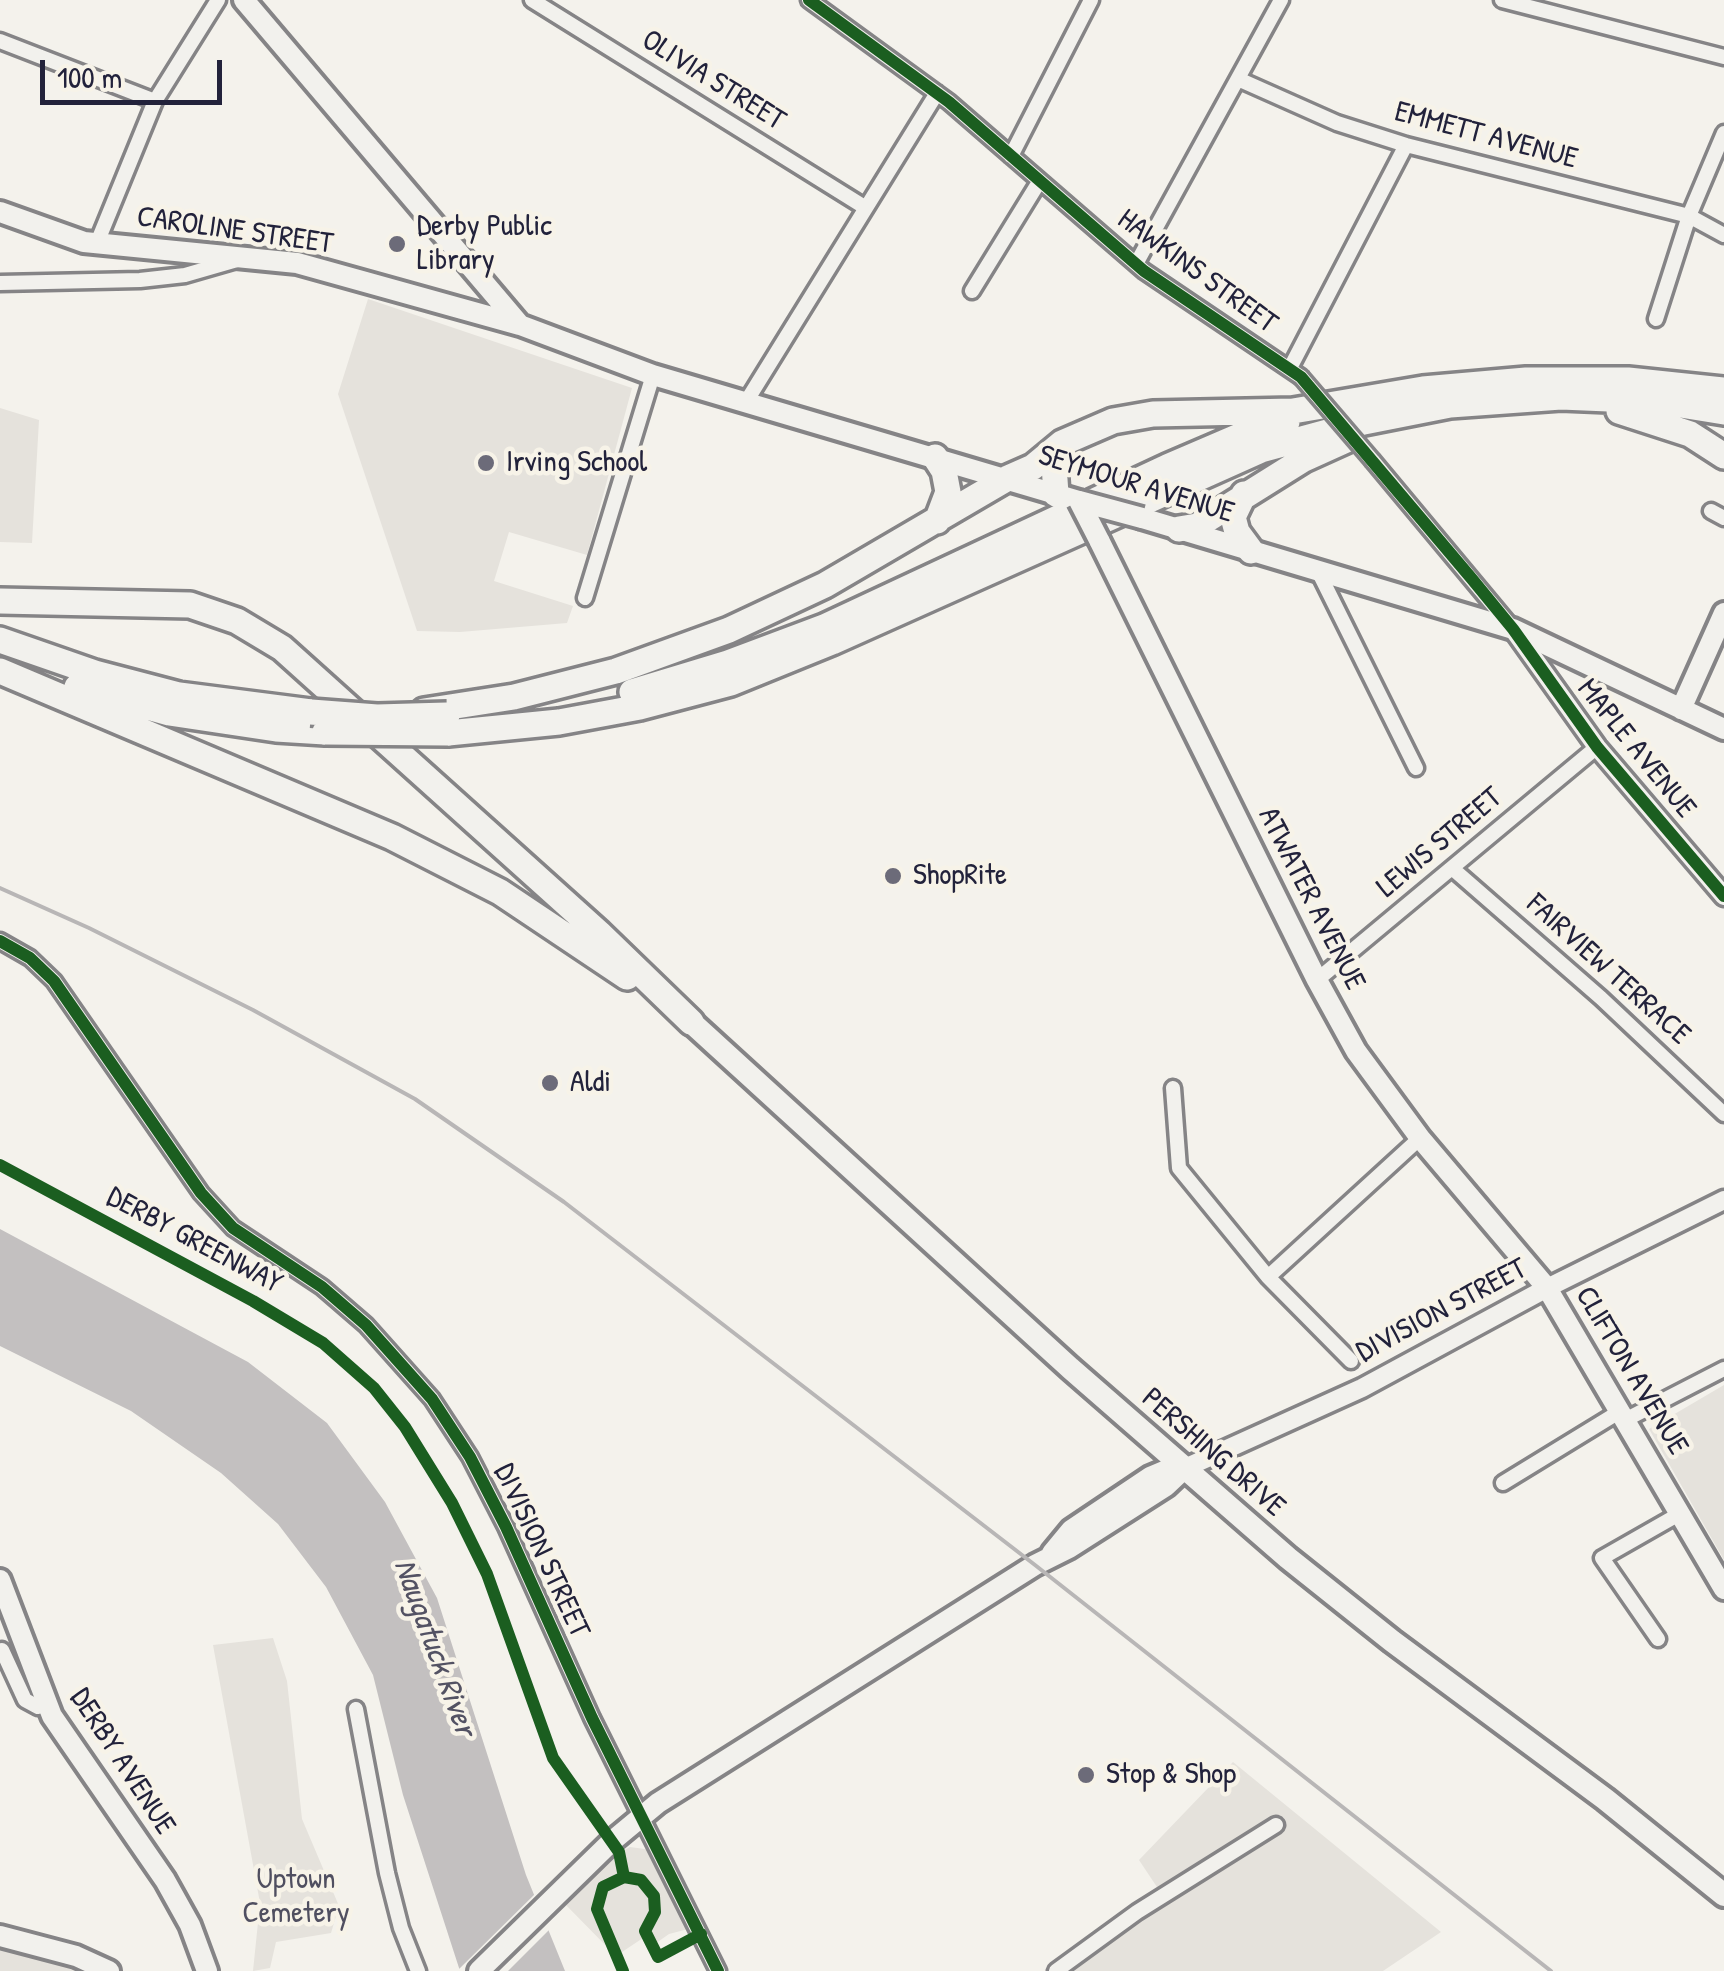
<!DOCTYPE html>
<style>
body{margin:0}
#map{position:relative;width:1724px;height:1971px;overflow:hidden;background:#f4f2ec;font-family:"Patrick Hand",sans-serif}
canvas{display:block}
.scale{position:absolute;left:40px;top:60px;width:182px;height:45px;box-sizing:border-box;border:5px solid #22223b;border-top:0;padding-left:12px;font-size:30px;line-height:35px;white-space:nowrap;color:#22223b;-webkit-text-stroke:8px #f7f3e8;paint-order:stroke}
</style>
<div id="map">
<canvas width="1724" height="1971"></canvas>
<div class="scale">100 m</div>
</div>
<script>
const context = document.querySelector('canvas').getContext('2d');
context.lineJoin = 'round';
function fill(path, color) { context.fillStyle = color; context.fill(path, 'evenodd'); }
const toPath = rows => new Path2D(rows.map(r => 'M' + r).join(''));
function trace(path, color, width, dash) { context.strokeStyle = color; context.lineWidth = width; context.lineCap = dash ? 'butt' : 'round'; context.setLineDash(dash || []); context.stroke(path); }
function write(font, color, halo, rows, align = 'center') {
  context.font = font + ' "Patrick Hand",sans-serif'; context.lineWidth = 9; context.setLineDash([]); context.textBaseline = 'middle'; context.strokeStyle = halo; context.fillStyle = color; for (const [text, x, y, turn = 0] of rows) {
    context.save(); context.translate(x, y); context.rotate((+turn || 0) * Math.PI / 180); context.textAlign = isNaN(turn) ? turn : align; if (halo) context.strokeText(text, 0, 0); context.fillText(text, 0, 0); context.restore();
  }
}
const built = toPath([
 [368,299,632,388,587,555,509,532,494,581,573,606,567,623,460,632,417,631,338,394],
 [0,408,39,420,32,543,0,542],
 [1724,1385,1724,1560,1649,1429],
 [273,1638,287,1681,302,1819,339,1906,331,1933,276,1942,270,1968,253,1971,260,1903,213,1645],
 [1233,1762,1441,1932,1383,1971,1063,1971,1167,1902,1139,1860],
 [630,1847,652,1850,692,1928,669,1934,652,1946,646,1936,616,1956,564,1903,606,1860],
 [0,1943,95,1971,0,1971]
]);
const water = toPath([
 [0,1229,248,1362,327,1423,385,1502,437,1598,526,1875,565,1971,460,1971,403,1795,373,1675,326,1587,278,1524,221,1473,131,1411,0,1346]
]);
const pier = toPath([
 [538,1891,552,1927,508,1971,457,1971]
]);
const minor = toPath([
 [532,0,866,208],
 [809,0,949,102,1144,271,1301,377],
 [1502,0,1724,57],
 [0,41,155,101],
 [1238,79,1337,123,1406,145,1689,216,1724,235],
 [1011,156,1091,0],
 [97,243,155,101,218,0],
 [1136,264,1281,0],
 [0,283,140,280,185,275,237,260],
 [972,291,1039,182],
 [1656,319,1689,216,1724,133],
 [1290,368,1406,145],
 [746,402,937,93],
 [1373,461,1513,629],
 [1711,511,1724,518],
 [1318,571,1416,768],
 [585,598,653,375],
 [1453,869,1601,998,1724,1114],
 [0,941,30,958,54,981,201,1193,233,1228,322,1287,366,1325,432,1399,470,1457,506,1527,592,1718,718,1971],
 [1317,980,1597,747],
 [1173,1088,1179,1168,1268,1277,1351,1361],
 [1268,1277,1420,1138],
 [1625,1420,1724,1369],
 [1503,1483,1619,1412],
 [1658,1639,1602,1558,1681,1513],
 [2,1650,25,1700,38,1707,47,1705],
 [356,1709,387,1873,401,1928,418,1971],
 [1056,1971,1137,1912,1276,1825]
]);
const tertiary = toPath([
 [1513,629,1597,747,1724,896],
 [1185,1468,1362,1388,1547,1288,1724,1200]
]);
const secondary = toPath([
 [244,0,520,325],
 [0,212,84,242,297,263,520,325,653,375,1079,501],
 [1142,518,1513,629,1724,729],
 [1099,540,1317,980,1356,1051,1420,1138,1547,1288,1724,1589],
 [1681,709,1724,613],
 [1052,1553,1071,1530,1150,1477,1169,1469,1185,1468],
 [0,1580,52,1716,165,1880,190,1925,207,1971],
 [0,1936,76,1956,109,1971],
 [479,1971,611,1842,658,1803,1035,1565,1069,1548,1166,1486,1185,1468]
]);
const primary = toPath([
 [691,1022,1070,1368,1288,1558,1392,1641,1605,1799,1724,1895]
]);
const motorway = toPath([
 [1619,411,1690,434,1724,456],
 [935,457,944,471,948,492,937,521],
 [1056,494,1054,465,1064,445],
 [1244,494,1233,517,1237,532,1251,551],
 [1179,529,1197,526,1304,459,1346,440],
 [0,601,190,605,237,621,282,648,599,933,691,1022],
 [0,640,95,673,179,695,311,712],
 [0,671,392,837,500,892,627,977],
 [77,687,169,713,276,729,325,732],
 [632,692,728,663,824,627,1167,467,1244,434,1287,422],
 [424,711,514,697,616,671,729,630,825,585,1008,478,1033,467,1062,443,1113,421,1153,414,1293,411,1423,389,1526,380,1628,380,1724,390],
 [448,733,559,722,640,707,731,683,832,642,1261,450,1364,422,1450,405,1561,397,1656,401,1724,412]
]);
const rail = toPath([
 [0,888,89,928,253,1010,415,1099,564,1202,1035,1565,1551,1971]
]);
const minorBridge = toPath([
 [1301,377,1373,461]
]);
const secondaryBridge = toPath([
 [1079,501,1142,518],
 [1079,501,1099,540]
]);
const motorwayBridge = toPath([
 [311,712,377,717,447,715],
 [325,732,448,733]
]);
const cycleway = toPath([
 [809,0,949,102,1144,271,1301,377,1472,579,1513,629,1597,747,1724,896],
 [0,941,30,958,54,981,201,1193,233,1228,322,1287,366,1325,432,1399,470,1457,506,1527,592,1718,718,1971],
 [0,1165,253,1301,323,1343,374,1388,405,1427,452,1503,487,1574,553,1758,619,1852,624,1877,603,1887,597,1909,623,1971],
 [624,1877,641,1880,654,1896,655,1912,645,1931,658,1957,701,1934]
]);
const markers = [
 [397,244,10,"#6c6b79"],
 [486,463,10,"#6c6b79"],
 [893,876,10,"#6c6b79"],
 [550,1083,10,"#6c6b79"],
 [1086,1775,10,"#6c6b79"]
];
const streetNames = [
 ["OLIVIA STREET",713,81,32],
 ["EMMETT AVENUE",1486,136,15],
 ["CAROLINE STREET",235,231,8],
 ["HAWKINS STREET",1197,272,36],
 ["SEYMOUR AVENUE",1136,485,17],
 ["MAPLE AVENUE",1636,749,51],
 ["LEWIS STREET",1440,843,-40],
 ["ATWATER AVENUE",1311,899,63],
 ["FAIRVIEW TERRACE",1608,970,42],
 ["DERBY GREENWAY",194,1241,28],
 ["DIVISION STREET",1442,1311,-28],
 ["CLIFTON AVENUE",1631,1371,59],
 ["PERSHING DRIVE",1213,1453,41],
 ["DIVISION STREET",541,1551,65],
 ["DERBY AVENUE",122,1762,57]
];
const poiNames = [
 ["Derby Public",417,227],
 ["Library",417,261],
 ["Irving School",506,463],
 ["ShopRite",913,876],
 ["Aldi",570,1083],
 ["Stop & Shop",1106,1775]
];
const parkNames = [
 ["Uptown",296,1880],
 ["Cemetery",296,1914]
];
const waterNames = [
 ["Naugatuck River",434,1648,70]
];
fill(built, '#e5e2dc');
fill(water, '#c3c0c0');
fill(pier, '#f4f2ec');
trace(minor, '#858486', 21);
trace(tertiary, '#858486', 25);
trace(secondary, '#858486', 28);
trace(primary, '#858486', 30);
trace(motorway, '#858486', 32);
trace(minor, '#f2f1ed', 14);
trace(tertiary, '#f2f1ed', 18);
trace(secondary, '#f2f1ed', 20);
trace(primary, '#f2f1ed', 22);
trace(motorway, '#f2f1ed', 25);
trace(rail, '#b8b6b6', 4);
trace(minorBridge, '#858486', 21, []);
trace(secondaryBridge, '#858486', 28, []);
trace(motorwayBridge, '#858486', 32, []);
trace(minorBridge, '#f2f1ed', 14);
trace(secondaryBridge, '#f2f1ed', 20);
trace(motorwayBridge, '#f2f1ed', 25);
trace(cycleway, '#1b5e20', 12);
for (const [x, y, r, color] of markers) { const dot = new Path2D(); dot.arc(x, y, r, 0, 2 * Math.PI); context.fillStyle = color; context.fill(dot); trace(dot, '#f7f3e8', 4); }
write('30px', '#22223b', '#f7f3e8', streetNames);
write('30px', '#22223b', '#f7f3e8', poiNames, 'left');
write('30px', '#504f60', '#f7f3e8', parkNames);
write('italic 32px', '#535263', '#f7f3e8', waterNames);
</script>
